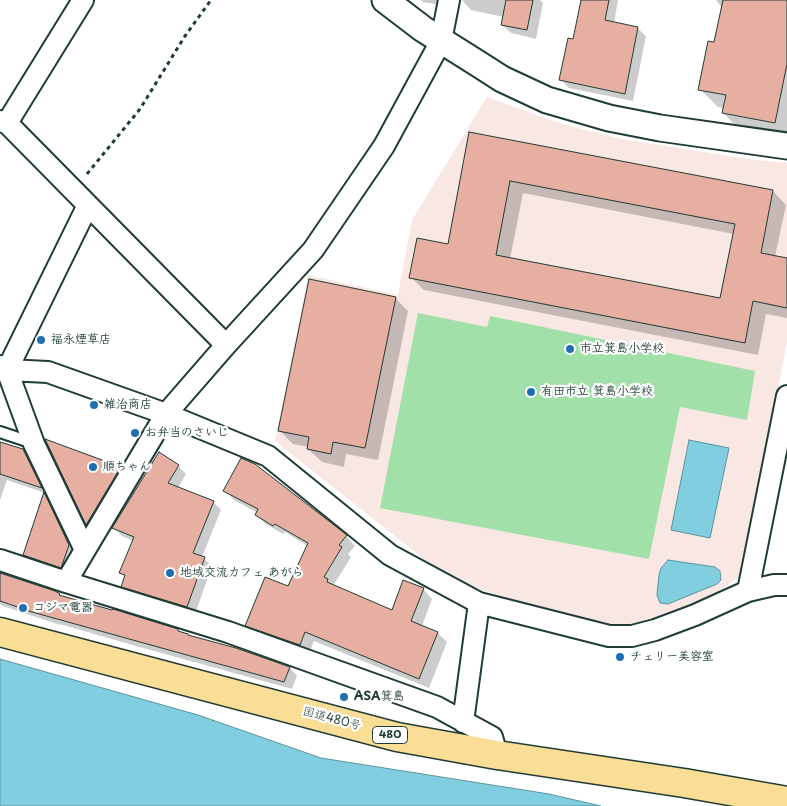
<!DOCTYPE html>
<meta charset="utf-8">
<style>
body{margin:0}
canvas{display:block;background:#fff}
</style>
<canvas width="787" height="806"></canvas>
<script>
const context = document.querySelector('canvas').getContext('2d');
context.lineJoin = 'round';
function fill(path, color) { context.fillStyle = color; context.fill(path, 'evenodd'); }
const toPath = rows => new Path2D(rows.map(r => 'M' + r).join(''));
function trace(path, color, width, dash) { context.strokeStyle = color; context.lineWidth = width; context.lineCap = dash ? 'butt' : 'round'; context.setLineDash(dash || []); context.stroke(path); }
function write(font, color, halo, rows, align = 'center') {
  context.font = font + ' "Playpen Sans","Klee One",sans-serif'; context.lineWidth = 4.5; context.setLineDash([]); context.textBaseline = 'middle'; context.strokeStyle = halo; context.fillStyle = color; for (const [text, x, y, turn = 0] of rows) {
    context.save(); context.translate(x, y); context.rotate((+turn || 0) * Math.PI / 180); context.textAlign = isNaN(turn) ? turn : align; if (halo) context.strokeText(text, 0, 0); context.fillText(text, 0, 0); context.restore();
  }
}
const built = toPath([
 [487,97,562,124,622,139,748,159,787,163,787,342,742,575,711,597,636,625,606,625,528,604,469,586,425,560,275,441,308,275,398,295,412,220]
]);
const green = toPath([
 [418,313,487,327,490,316,755,371,747,420,680,407,649,559,380,508]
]);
const water = toPath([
 [689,440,729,448,710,538,671,530,689,440],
 [668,560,715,567,720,571,721,580,717,584,668,604,660,603,657,595,659,575,661,568,668,560],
 [0,659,198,715,321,758,549,794,601,806,0,806,0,659]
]);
const shadow = toPath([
 [421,0,450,0,447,6,423,2],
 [462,0,540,0,543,3,536,39,511,33,502,25,504,17,471,10],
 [582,0,618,0,614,23,637,28,646,36,633,101,569,88,561,80,574,40],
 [716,0,787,0,787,139,741,131,723,113,724,108,718,107,700,89,715,44,722,8],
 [470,134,773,191,786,205,775,257,787,260,787,318,766,314,758,355,424,290,411,277,449,245],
 [523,193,734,234,721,299,510,259],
 [395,298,408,311,378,460,346,454,344,467,322,462,308,449,309,447,293,444,279,430],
 [0,442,23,450,31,458,48,494,7,480,0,500],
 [47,442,120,468,129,477,96,533,87,524],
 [178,466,186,474,178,488,213,502,221,510,202,557,212,566,195,614,130,594,122,586,126,577,121,572,133,541,122,536,114,528],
 [225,491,346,536,355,546,348,554,351,557,333,586,393,611,423,589,432,599,422,626,438,633,447,642,429,688,314,641,309,654,256,635,247,625,289,588,308,546,285,532,283,534,266,524,257,515,258,513,234,500],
 [45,495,53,503,78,555,70,576,33,564,24,555],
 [0,574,59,595,61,597,236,649,290,668,297,676,292,689,129,644,60,624,60,625,3,606,0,604]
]);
const building = toPath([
 [506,0,533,0,527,30,501,25,506,0],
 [581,0,609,0,605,20,638,27,625,94,559,80,568,38,573,39,581,0],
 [723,0,787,0,787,64,775,123,722,113,726,95,698,90,708,41,714,42,723,0],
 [469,132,773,190,761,253,787,258,787,308,753,301,745,343,409,278,417,238,448,244,469,132],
 [510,181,735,224,720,298,496,255,510,181],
 [309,279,396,297,365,448,333,442,331,454,307,449,309,437,278,431,309,279],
 [45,439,121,467,86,525,45,439],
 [0,442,23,449,42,488,0,474,0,442],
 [159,452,179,465,168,483,214,501,193,553,205,557,187,607,121,587,125,575,119,573,134,537,112,528,159,452],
 [241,458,255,464,347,535,339,545,342,547,324,577,328,579,327,582,392,610,403,580,424,588,411,621,438,632,419,679,305,632,300,645,245,626,265,577,288,586,308,543,275,524,273,526,255,515,258,509,223,491,241,458],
 [44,492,69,545,61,568,23,555,44,492],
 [0,573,55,591,60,594,59,595,112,610,113,609,178,629,178,631,188,634,188,635,236,648,290,667,284,682,32,612,0,601,0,573]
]);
const path = toPath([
 [87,174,140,109,185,36,211,0]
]);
const service = toPath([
 [0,432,33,443]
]);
const minor = toPath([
 [0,121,7,123,83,0],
 [7,123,226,345],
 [0,366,7,370,48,372,166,414,268,456,390,555,479,603,463,722],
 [85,550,34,444,7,370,88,205],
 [0,560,66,582,228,632,437,707,492,737,497,755],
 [66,582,166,414,226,345,313,250,384,146,441,41,449,0],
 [748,591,787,396],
 [479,603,609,636,632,636,655,630,695,615,748,591,774,585,787,585]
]);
const tertiary = toPath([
 [385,0,423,29,477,63,502,79,547,100,609,118,660,128,787,146]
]);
const trunk = toPath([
 [0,632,397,737,497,755,684,783,787,801]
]);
const markers = [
 [41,340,5,"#1f6fb2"],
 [570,349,5,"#1f6fb2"],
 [531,392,5,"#1f6fb2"],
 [94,405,5,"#1f6fb2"],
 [135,433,5,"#1f6fb2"],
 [93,467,5,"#1f6fb2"],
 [170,573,5,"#1f6fb2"],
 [23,608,5,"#1f6fb2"],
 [620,657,5,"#1f6fb2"],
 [344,697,5,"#1f6fb2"]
];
const shields = [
 [390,735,35]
];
const shieldNames = [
 ["480",390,735]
];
const poiNames = [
 ["福永煙草店",51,340],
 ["市立箕島小学校",580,349],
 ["有田市立 箕島小学校",541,392],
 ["雑治商店",104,405],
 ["お弁当のさいじ",145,433],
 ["順ちゃん",103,467],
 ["地域交流カフェ あがら",180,573],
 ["コジマ電器",33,608],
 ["チェリー美容室",630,657],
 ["ASA箕島",354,697]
];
const streetNames = [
 ["国道480号",332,719,15]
];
fill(built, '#f8e7e3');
fill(green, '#a1e0a8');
fill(water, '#81cee0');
trace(water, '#5a949b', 1);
fill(shadow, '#0003');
fill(building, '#e7aea2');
trace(building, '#1f3d34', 1);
trace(service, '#1f3d34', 14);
trace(minor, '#1f3d34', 24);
trace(tertiary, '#1f3d34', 29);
trace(trunk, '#1f3d34', 31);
trace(path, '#1f3d34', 3, [4, 4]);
trace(service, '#fff', 10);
trace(minor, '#fff', 20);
trace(tertiary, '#fff', 25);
trace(trunk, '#fbde96', 28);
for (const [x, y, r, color] of markers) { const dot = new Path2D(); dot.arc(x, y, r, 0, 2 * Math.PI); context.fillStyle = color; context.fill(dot); trace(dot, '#fff', 2); }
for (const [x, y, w] of shields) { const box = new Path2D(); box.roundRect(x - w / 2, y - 8.5, w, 17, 4); context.fillStyle = '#fff'; context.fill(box); trace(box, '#1f3d34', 1); }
write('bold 11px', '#1f3d34', null, shieldNames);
write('bold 12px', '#1f3d34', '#fff', poiNames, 'left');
write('12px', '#1f3d34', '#fff', streetNames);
</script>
